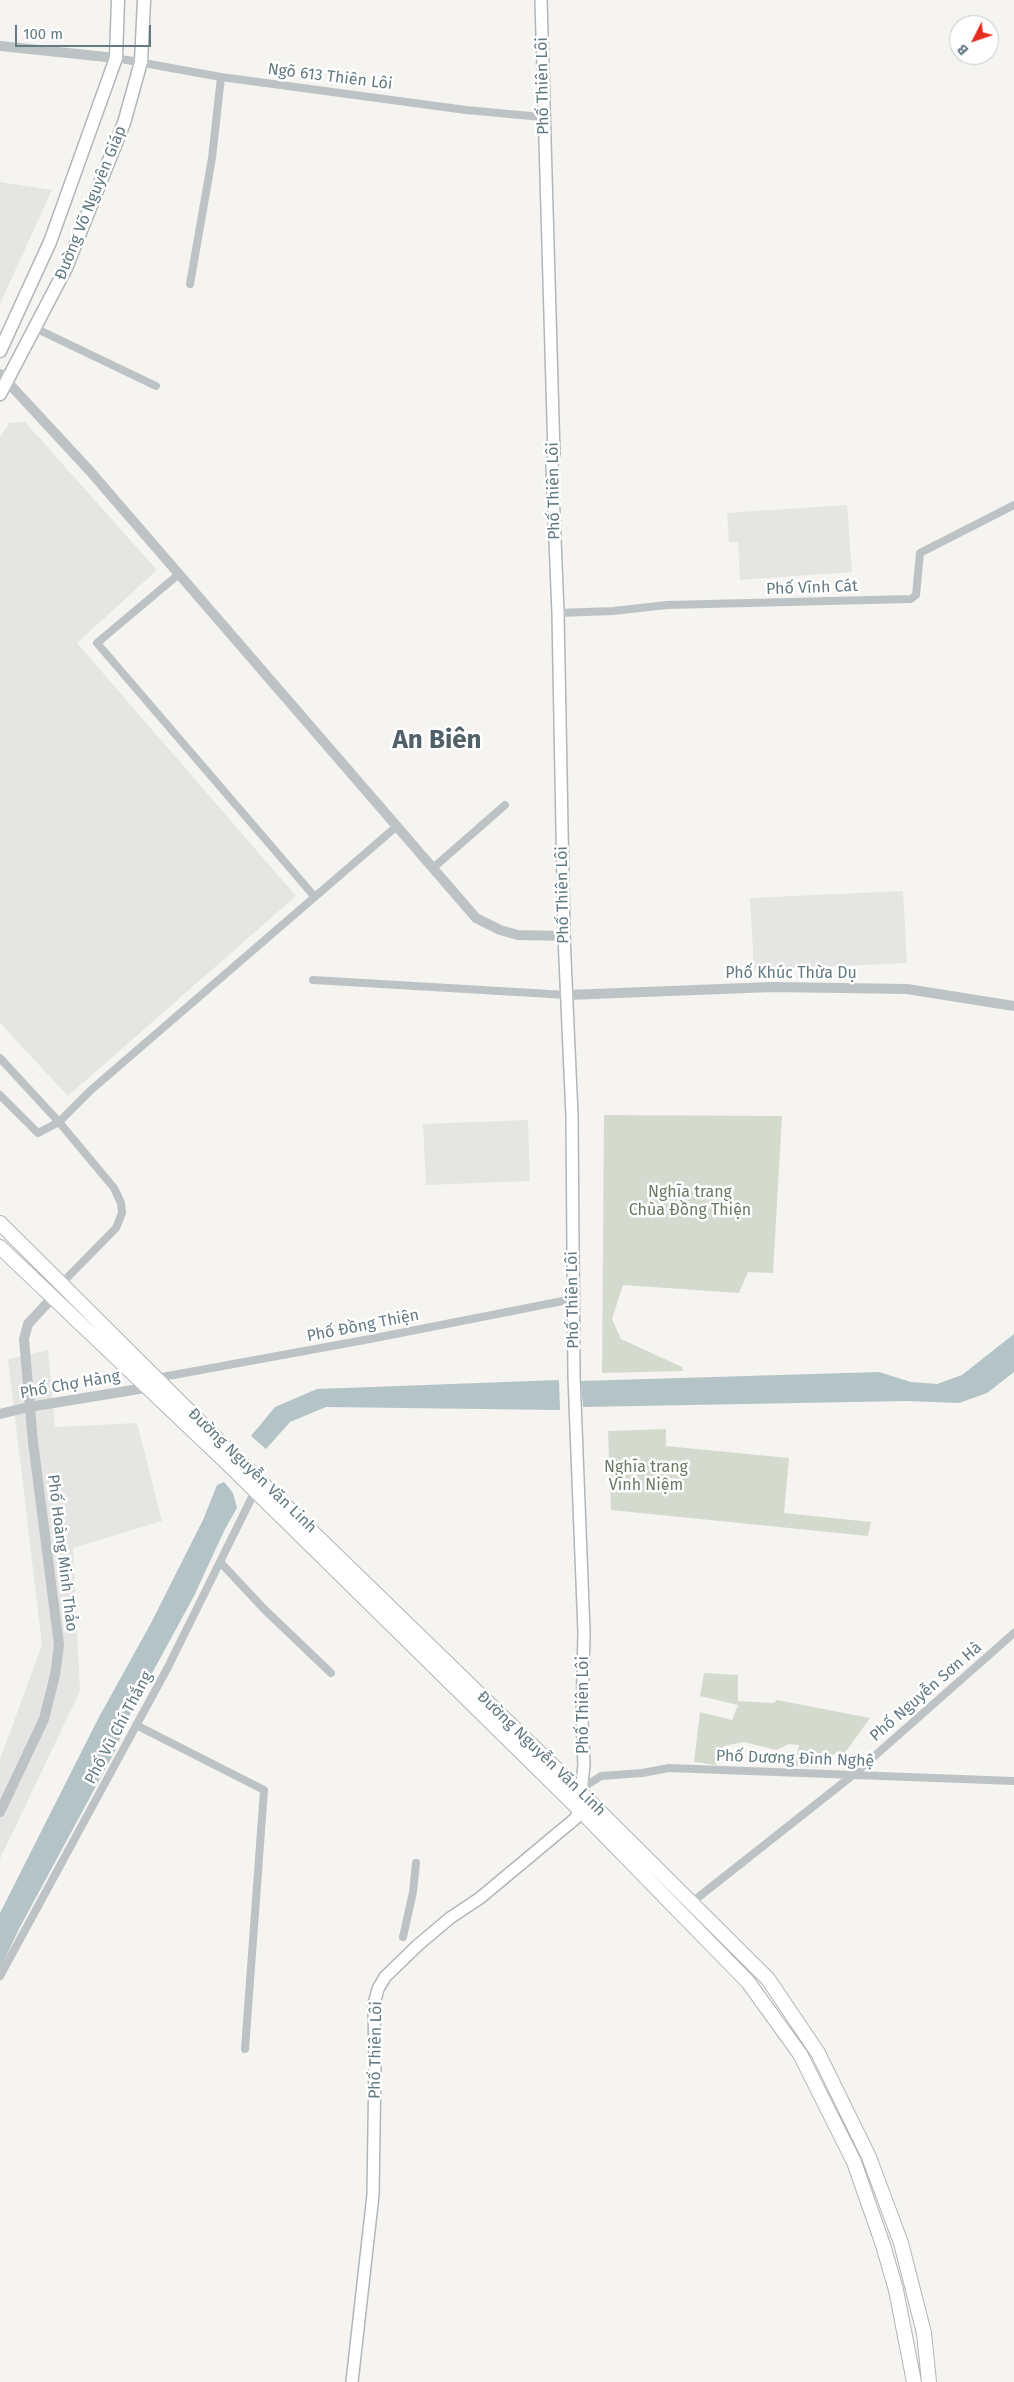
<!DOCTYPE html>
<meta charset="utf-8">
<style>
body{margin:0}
#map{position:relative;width:1014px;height:2382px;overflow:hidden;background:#f5f4f0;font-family:"Fira Sans",sans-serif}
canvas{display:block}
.north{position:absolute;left:949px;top:15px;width:50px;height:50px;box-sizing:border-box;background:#fff;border:1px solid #c1cacd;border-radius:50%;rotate:229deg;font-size:14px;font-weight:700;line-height:20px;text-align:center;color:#637a82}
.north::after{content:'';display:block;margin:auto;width:18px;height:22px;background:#e52c20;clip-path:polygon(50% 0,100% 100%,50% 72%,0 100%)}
.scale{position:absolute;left:15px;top:25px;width:136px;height:22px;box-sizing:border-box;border:2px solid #637a82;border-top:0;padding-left:6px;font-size:15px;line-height:18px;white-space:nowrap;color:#637a82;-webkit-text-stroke:4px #fff;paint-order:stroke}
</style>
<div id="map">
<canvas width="1014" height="2382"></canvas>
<div class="north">B</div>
<div class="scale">100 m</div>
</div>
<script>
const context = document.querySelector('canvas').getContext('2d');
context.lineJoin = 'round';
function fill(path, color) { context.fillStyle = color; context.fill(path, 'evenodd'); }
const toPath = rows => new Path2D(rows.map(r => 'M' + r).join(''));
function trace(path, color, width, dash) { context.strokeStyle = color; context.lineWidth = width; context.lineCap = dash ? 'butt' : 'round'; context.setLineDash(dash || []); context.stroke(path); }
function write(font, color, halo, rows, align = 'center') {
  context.font = font + ' "Fira Sans",sans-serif'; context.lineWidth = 5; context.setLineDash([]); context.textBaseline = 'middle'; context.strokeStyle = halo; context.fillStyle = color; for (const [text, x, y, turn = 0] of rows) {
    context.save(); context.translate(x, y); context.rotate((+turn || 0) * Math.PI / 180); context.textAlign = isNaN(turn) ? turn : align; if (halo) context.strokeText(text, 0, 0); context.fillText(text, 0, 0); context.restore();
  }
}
const built = toPath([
 [0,182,52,190,0,304],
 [25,422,157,570,77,643,296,896,68,1096,0,1023,0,437,9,423],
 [847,505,852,572,740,580,738,542,729,542,727,513],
 [903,891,907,963,754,970,750,898],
 [528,1120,530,1181,426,1185,423,1124],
 [48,1350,55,1427,137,1423,162,1521,73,1548,80,1691,0,1859,0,1759,42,1645,8,1359]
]);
const green = toPath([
 [604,1115,782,1116,773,1273,748,1272,739,1293,623,1285,612,1319,621,1339,682,1367,683,1371,602,1373],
 [666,1429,666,1446,789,1458,784,1513,871,1522,868,1536,611,1510,608,1431],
 [704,1673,738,1675,738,1701,774,1703,777,1700,870,1718,842,1757,837,1756,837,1752,818,1767,794,1766,799,1745,789,1744,776,1750,744,1742,724,1746,716,1765,694,1762,700,1712,732,1720,738,1705,700,1696]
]);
const water = toPath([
 [1014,1334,1014,1372,987,1393,959,1403,906,1401,583,1407,581,1381,879,1372,911,1382,937,1384,962,1375],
 [559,1380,560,1410,326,1407,290,1422,266,1449,251,1436,275,1407,317,1389],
 [224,1482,233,1493,237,1508,225,1529,194,1596,131,1712,115,1751,20,1927,0,1969,0,1913,98,1719,151,1623,203,1520,217,1485]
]);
const minor = toPath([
 [116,58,221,77,466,110,542,117],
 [190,284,212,158,221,77],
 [35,328,156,386],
 [179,574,97,643,314,896],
 [558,613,613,611,667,605,911,599,916,595,920,553,1014,505],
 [433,868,505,805],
 [313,980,567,995],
 [0,1058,59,1122,114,1188,121,1203,122,1213,116,1228,61,1284],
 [0,1095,38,1133,59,1122,91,1090,397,826],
 [157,1378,370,1339,573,1299],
 [221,1563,264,1609,331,1673],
 [136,1725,264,1790,245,2049],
 [581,1789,601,1776,642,1773,669,1768,1014,1781],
 [691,1903,853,1775,1014,1633],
 [403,1937,413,1892,416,1863],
 [0,1976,168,1667,255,1491]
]);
const tertiary = toPath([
 [0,46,116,58],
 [0,374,89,470,476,918,500,930,518,935,564,936],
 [567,995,773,987,907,989,1014,1006],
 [0,1414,29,1407,145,1388],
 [0,1812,44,1719,55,1675,59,1645,33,1442,24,1339,28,1324,53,1297]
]);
const secondary = toPath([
 [352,2382,373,2195,375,2064,374,2004,378,1989,385,1977,418,1945,450,1918,480,1898,576,1818,579,1809,584,1765,582,1719,584,1632,574,1376,572,1116,564,936,558,613,552,466,554,454,541,0]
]);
const primary = toPath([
 [0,351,50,242,116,58,118,0],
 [0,394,66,268,124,123,141,62,144,0]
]);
const trunk = toPath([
 [0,1223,229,1451,579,1791,768,1979,818,2053,869,2157,901,2243,924,2333,929,2382],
 [0,1247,227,1463,579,1809,748,1982,800,2054,854,2162,883,2245,896,2290,914,2382]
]);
const streetNames = [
 ["Ngõ 613 Thiên Lôi",330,77,7],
 ["Phố Thiên Lôi",543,86,-91],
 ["Đường Võ Nguyên Giáp",91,203,-68],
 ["Phố Thiên Lôi",554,491,-91],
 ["Phố Vĩnh Cát",812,588,-2],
 ["Phố Thiên Lôi",563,895,-91],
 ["Phố Khúc Thừa Dụ",791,974],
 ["Phố Thiên Lôi",573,1300,-91],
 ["Phố Đồng Thiện",363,1326,-11],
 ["Phố Chợ Hàng",70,1385,-10],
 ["Đường Nguyễn Văn Linh",252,1471,44],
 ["Phố Hoàng Minh Thảo",62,1553,83],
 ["Phố Nguyễn Sơn Hà",926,1692,-41],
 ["Phố Thiên Lôi",584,1705,-90],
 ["Phố Vũ Chí Thắng",119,1728,-62],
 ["Đường Nguyễn Văn Linh",541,1754,44],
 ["Phố Dương Đình Nghệ",795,1759,2],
 ["Phố Thiên Lôi",376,2050,-89]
];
const parkNames = [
 ["Nghĩa trang",690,1193],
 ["Chùa Đồng Thiện",690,1211],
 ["Nghĩa trang",646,1468],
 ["Vĩnh Niệm",646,1486]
];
const townNames = [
 ["An Biên",437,741]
];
fill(built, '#e5e6e4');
fill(green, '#d5dacf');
fill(water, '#b4c3c5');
trace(secondary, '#b0b7ba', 14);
trace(primary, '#b1b7b9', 15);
trace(trunk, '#b1b6b8', 16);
trace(minor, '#bdc3c5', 8);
trace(tertiary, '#bdc3c5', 10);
trace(secondary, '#fff', 11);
trace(primary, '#fff', 12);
trace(trunk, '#fff', 14);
write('16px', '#637a82', '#fff', streetNames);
write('16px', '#6b7962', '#fff', parkNames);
write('bold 26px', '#516167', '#fff', townNames);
</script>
